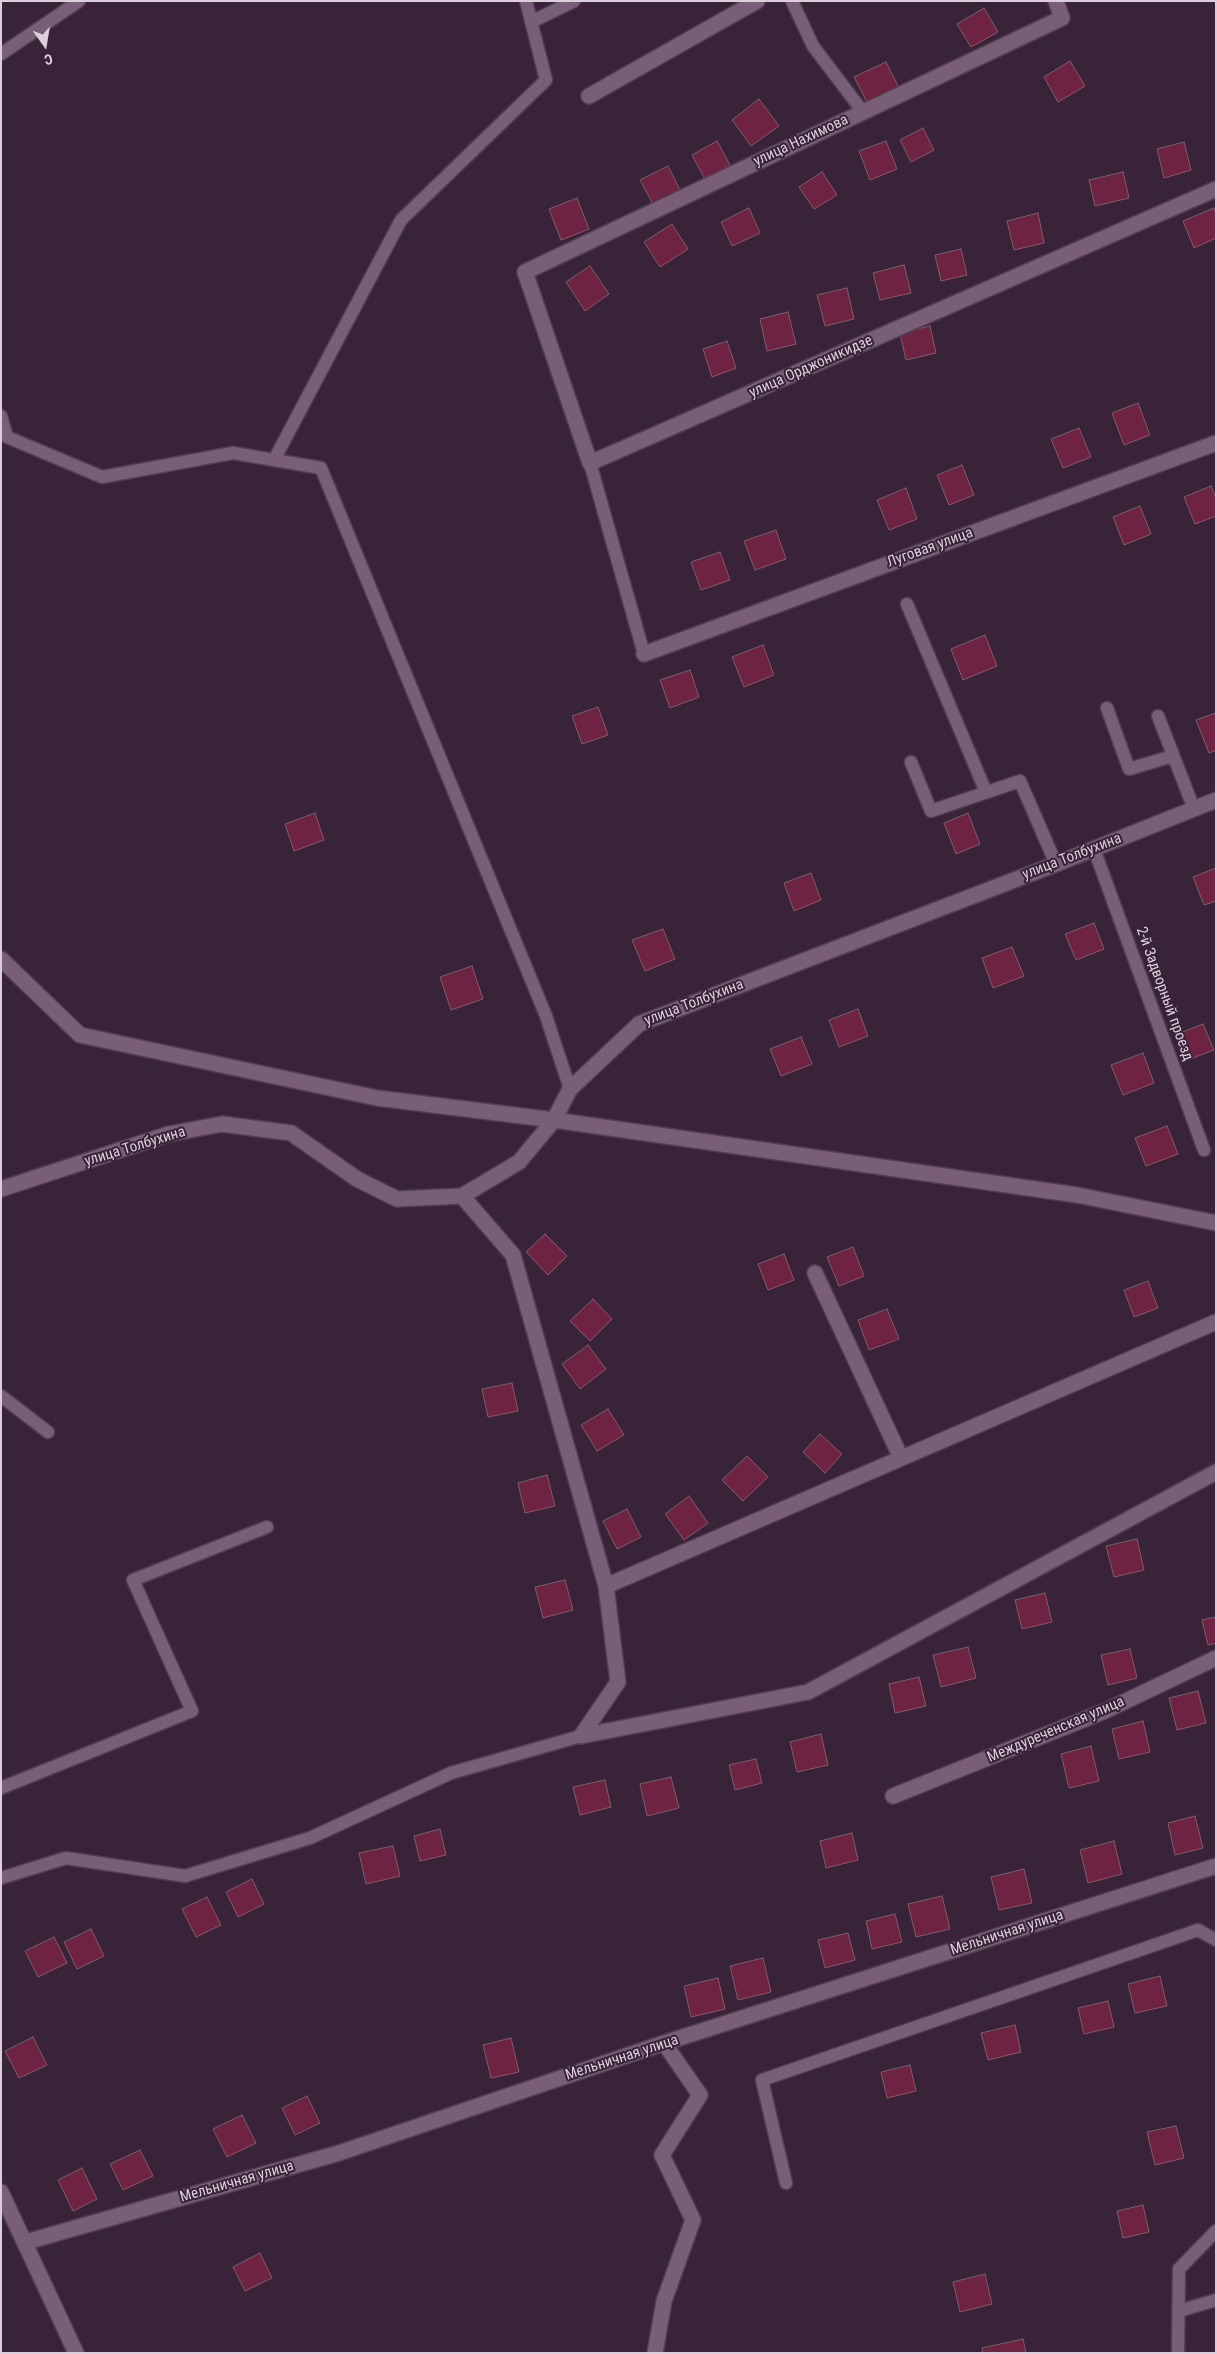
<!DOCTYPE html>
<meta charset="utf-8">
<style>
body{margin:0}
#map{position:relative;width:1217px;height:2354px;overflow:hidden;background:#392338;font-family:"Roboto Condensed",sans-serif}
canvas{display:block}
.frame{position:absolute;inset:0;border:2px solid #ddcedc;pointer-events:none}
.north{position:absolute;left:20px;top:20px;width:50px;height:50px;-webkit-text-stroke:4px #392338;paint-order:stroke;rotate:167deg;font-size:14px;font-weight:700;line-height:20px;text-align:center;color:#ddcedc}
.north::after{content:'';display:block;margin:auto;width:18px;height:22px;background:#ddcedc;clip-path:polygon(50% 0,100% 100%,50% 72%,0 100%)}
</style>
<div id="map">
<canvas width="1217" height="2354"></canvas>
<div class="frame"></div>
<div class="north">С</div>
</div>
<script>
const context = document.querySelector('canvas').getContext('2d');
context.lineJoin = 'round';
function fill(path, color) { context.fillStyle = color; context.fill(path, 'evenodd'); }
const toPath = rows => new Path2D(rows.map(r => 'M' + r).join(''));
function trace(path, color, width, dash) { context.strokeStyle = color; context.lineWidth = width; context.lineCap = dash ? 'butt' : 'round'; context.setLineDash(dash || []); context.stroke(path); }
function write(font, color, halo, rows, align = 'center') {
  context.font = font + ' "Roboto Condensed",sans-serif'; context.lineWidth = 4; context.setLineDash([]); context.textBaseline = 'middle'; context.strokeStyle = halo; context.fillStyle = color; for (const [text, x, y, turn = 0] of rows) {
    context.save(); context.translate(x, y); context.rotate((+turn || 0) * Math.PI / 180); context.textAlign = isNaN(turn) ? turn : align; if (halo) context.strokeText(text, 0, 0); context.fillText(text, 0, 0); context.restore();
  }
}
const building = toPath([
 [984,8,998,32,971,47,957,24,984,8],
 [1070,61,1085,86,1058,102,1044,77,1070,61],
 [886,62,900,90,869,106,854,77,886,62],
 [759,99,779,126,751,146,732,120,759,99],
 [923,128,934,150,911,162,900,140,923,128],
 [717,141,730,165,705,179,692,155,717,141],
 [886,141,897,169,870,180,859,151,886,141],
 [1184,142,1191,170,1164,178,1157,149,1184,142],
 [668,166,680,190,653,204,640,180,668,166],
 [822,172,837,195,814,209,799,187,822,172],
 [1123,172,1129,198,1095,206,1089,180,1123,172],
 [577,198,589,229,561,240,549,209,577,198],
 [749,208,760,233,732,246,721,222,749,208],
 [1214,208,1216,214,1216,238,1194,248,1183,221,1214,208],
 [1038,213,1044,243,1014,250,1007,221,1038,213],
 [672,224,688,249,660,267,644,242,672,224],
 [961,249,967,275,941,281,935,255,961,249],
 [904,265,911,293,880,300,873,273,904,265],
 [590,266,609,294,585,311,566,282,590,266],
 [847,288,854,319,825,326,817,295,847,288],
 [788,312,796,344,767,351,760,319,788,312],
 [930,326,936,353,906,360,900,333,930,326],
 [727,341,736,368,712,377,703,349,727,341],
 [1138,403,1150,435,1124,445,1112,413,1138,403],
 [1079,428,1091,457,1063,468,1051,439,1079,428],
 [962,465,974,495,949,505,937,475,962,465],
 [1211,486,1216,498,1216,516,1195,524,1184,497,1211,486],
 [906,488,917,519,889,530,877,500,906,488],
 [1140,506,1151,534,1124,545,1113,517,1140,506],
 [776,530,786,559,755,570,744,541,776,530],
 [720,552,730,580,701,590,691,562,720,552],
 [985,635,997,666,963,680,951,649,985,635],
 [763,645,774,675,744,687,732,657,763,645],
 [690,670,699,697,670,708,660,680,690,670],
 [598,707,608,735,582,744,572,716,598,707],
 [1216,713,1216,750,1209,753,1196,720,1216,713],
 [315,813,324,840,294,851,285,824,315,813],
 [968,813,980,844,956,854,944,823,968,813],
 [1216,868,1216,901,1204,905,1193,877,1216,868],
 [811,873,821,900,794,911,784,883,811,873],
 [1094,923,1104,949,1076,960,1065,934,1094,923],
 [663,929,675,959,645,971,632,940,663,929],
 [1012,947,1024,976,993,988,982,958,1012,947],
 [472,966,483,999,451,1010,440,977,472,966],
 [858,1009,868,1036,839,1047,829,1020,858,1009],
 [1203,1024,1214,1050,1185,1061,1175,1035,1203,1024],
 [801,1037,812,1064,781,1076,770,1049,801,1037],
 [1143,1053,1154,1083,1123,1095,1111,1065,1143,1053],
 [1167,1126,1178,1154,1146,1166,1135,1138,1167,1126],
 [545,1234,567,1256,548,1275,526,1252,545,1234],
 [853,1247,864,1276,839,1286,827,1257,853,1247],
 [784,1254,794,1280,768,1290,758,1264,784,1254],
 [1148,1281,1158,1308,1134,1317,1124,1290,1148,1281],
 [593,1299,612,1319,590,1341,570,1321,593,1299],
 [887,1309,899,1339,869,1350,858,1320,887,1309],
 [588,1345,606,1369,580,1389,562,1364,588,1345],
 [512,1383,518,1411,488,1417,482,1389,512,1383],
 [608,1409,624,1435,597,1451,581,1425,608,1409],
 [820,1434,842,1454,825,1473,803,1452,820,1434],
 [747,1456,768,1477,743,1501,722,1480,747,1456],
 [547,1475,555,1506,525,1513,518,1483,547,1475],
 [689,1496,708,1523,684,1540,665,1514,689,1496],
 [627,1509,641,1537,617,1549,603,1521,627,1509],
 [1137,1539,1144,1570,1114,1577,1106,1546,1137,1539],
 [565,1580,573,1610,543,1618,535,1587,565,1580],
 [1045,1593,1052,1622,1022,1629,1015,1600,1045,1593],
 [1216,1617,1216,1643,1208,1645,1202,1620,1216,1617],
 [968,1647,976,1678,941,1687,933,1655,968,1647],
 [1130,1649,1137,1678,1108,1685,1101,1655,1130,1649],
 [919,1677,926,1706,895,1713,889,1684,919,1677],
 [1198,1691,1206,1723,1177,1730,1169,1698,1198,1691],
 [1143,1721,1150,1752,1119,1759,1112,1729,1143,1721],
 [821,1734,828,1765,797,1772,790,1742,821,1734],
 [1091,1746,1099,1781,1069,1788,1061,1754,1091,1746],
 [756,1759,762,1783,735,1790,729,1765,756,1759],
 [671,1777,679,1808,647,1816,640,1784,671,1777],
 [605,1780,611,1807,580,1815,573,1787,605,1780],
 [1195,1816,1203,1848,1175,1855,1168,1823,1195,1816],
 [440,1829,446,1855,420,1861,414,1836,440,1829],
 [852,1833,858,1860,826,1868,820,1841,852,1833],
 [1114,1841,1122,1874,1088,1883,1080,1850,1114,1841],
 [393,1846,400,1876,366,1884,359,1853,393,1846],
 [1024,1869,1032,1903,999,1910,991,1877,1024,1869],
 [252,1879,264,1904,238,1917,226,1892,252,1879],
 [942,1896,950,1929,916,1937,908,1904,942,1896],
 [207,1897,221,1925,196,1937,182,1909,207,1897],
 [895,1914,902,1942,872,1949,866,1921,895,1914],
 [91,1929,104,1956,77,1969,64,1942,91,1929],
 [848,1933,855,1960,825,1968,818,1940,848,1933],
 [54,1937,67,1963,38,1977,25,1951,54,1937],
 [763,1958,771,1992,738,2000,730,1966,763,1958],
 [1160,1976,1167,2006,1135,2013,1128,1984,1160,1976],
 [718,1978,725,2009,691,2017,684,1986,718,1978],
 [1108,2001,1114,2027,1084,2034,1078,2008,1108,2001],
 [1015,2025,1021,2052,988,2060,981,2033,1015,2025],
 [33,2037,47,2065,19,2078,5,2051,33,2037],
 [511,2038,519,2072,491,2078,483,2045,511,2038],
 [910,2065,916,2091,887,2098,881,2072,910,2065],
 [307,2096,320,2123,295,2135,282,2108,307,2096],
 [242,2115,256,2143,227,2157,213,2129,242,2115],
 [1176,2126,1184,2158,1155,2165,1147,2132,1176,2126],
 [140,2150,153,2176,123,2190,110,2164,140,2150],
 [82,2168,97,2199,73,2211,58,2180,82,2168],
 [1143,2205,1149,2232,1123,2238,1117,2211,1143,2205],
 [260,2253,272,2278,245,2291,233,2267,260,2253],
 [985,2274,992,2304,960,2312,953,2282,985,2274],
 [1023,2339,1026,2353,983,2353,982,2348,1023,2339]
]);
const lane = toPath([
 [792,1,813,46,863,112],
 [531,22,574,1],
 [1,54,79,1],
 [1,416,7,437,102,477,233,453,321,468,546,1016,570,1089],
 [274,460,401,220,546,80,526,1],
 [590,463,644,654],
 [907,604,986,792],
 [1107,708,1129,769,1173,756],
 [1158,716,1194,809],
 [911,762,931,811,1020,781,1056,864],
 [1094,849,1204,1150],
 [1,1396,48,1432],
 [1,1788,192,1711,133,1580,267,1527],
 [1,1878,66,1858,185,1876,310,1838,451,1773,581,1736],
 [786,2183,762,2080,1198,1930,1216,1940],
 [1179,2311,1216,2300],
 [1178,2353,1179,2269,1216,2231]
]);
const street = toPath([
 [1056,1,1062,18,525,272,590,463,1216,189],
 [589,96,757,1],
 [644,654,1216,443],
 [1,959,80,1035,377,1098,554,1120,1077,1195,1216,1223],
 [1,1189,169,1134,222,1124,291,1133,357,1179,397,1199,462,1196,519,1162,554,1120,570,1089,639,1024,1056,864,1216,800],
 [462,1196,513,1255,606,1586,1216,1322],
 [815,1273,901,1458],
 [606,1586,618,1682,581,1736,808,1692,1216,1472],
 [893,1796,1105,1711,1216,1658],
 [1,2192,76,2353],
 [26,2242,339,2153,664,2043,1216,1866],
 [655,2353,664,2301,693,2220,662,2155,700,2095,664,2043]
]);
const streetNames = [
 ["улица Нахимова",801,141,-25],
 ["улица Орджоникидзе",811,367,-24],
 ["Луговая улица",930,548,-20],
 ["улица Толбухина",1072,857,-21],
 ["2-й Задворный проезд",1164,994,70],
 ["улица Толбухина",694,1003,-21],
 ["улица Толбухина",135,1147,-17],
 ["Междуреченская улица",1056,1730,-23],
 ["Мельничная улица",1007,1933,-18],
 ["Мельничная улица",622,2058,-18],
 ["Мельничная улица",237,2182,-16]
];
fill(building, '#6e2342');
trace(building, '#805d68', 1);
trace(lane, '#513e50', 15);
trace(street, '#513e50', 18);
trace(lane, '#785f77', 12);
trace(street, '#785f77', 15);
write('15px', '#ddcedc', '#392338', streetNames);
</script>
